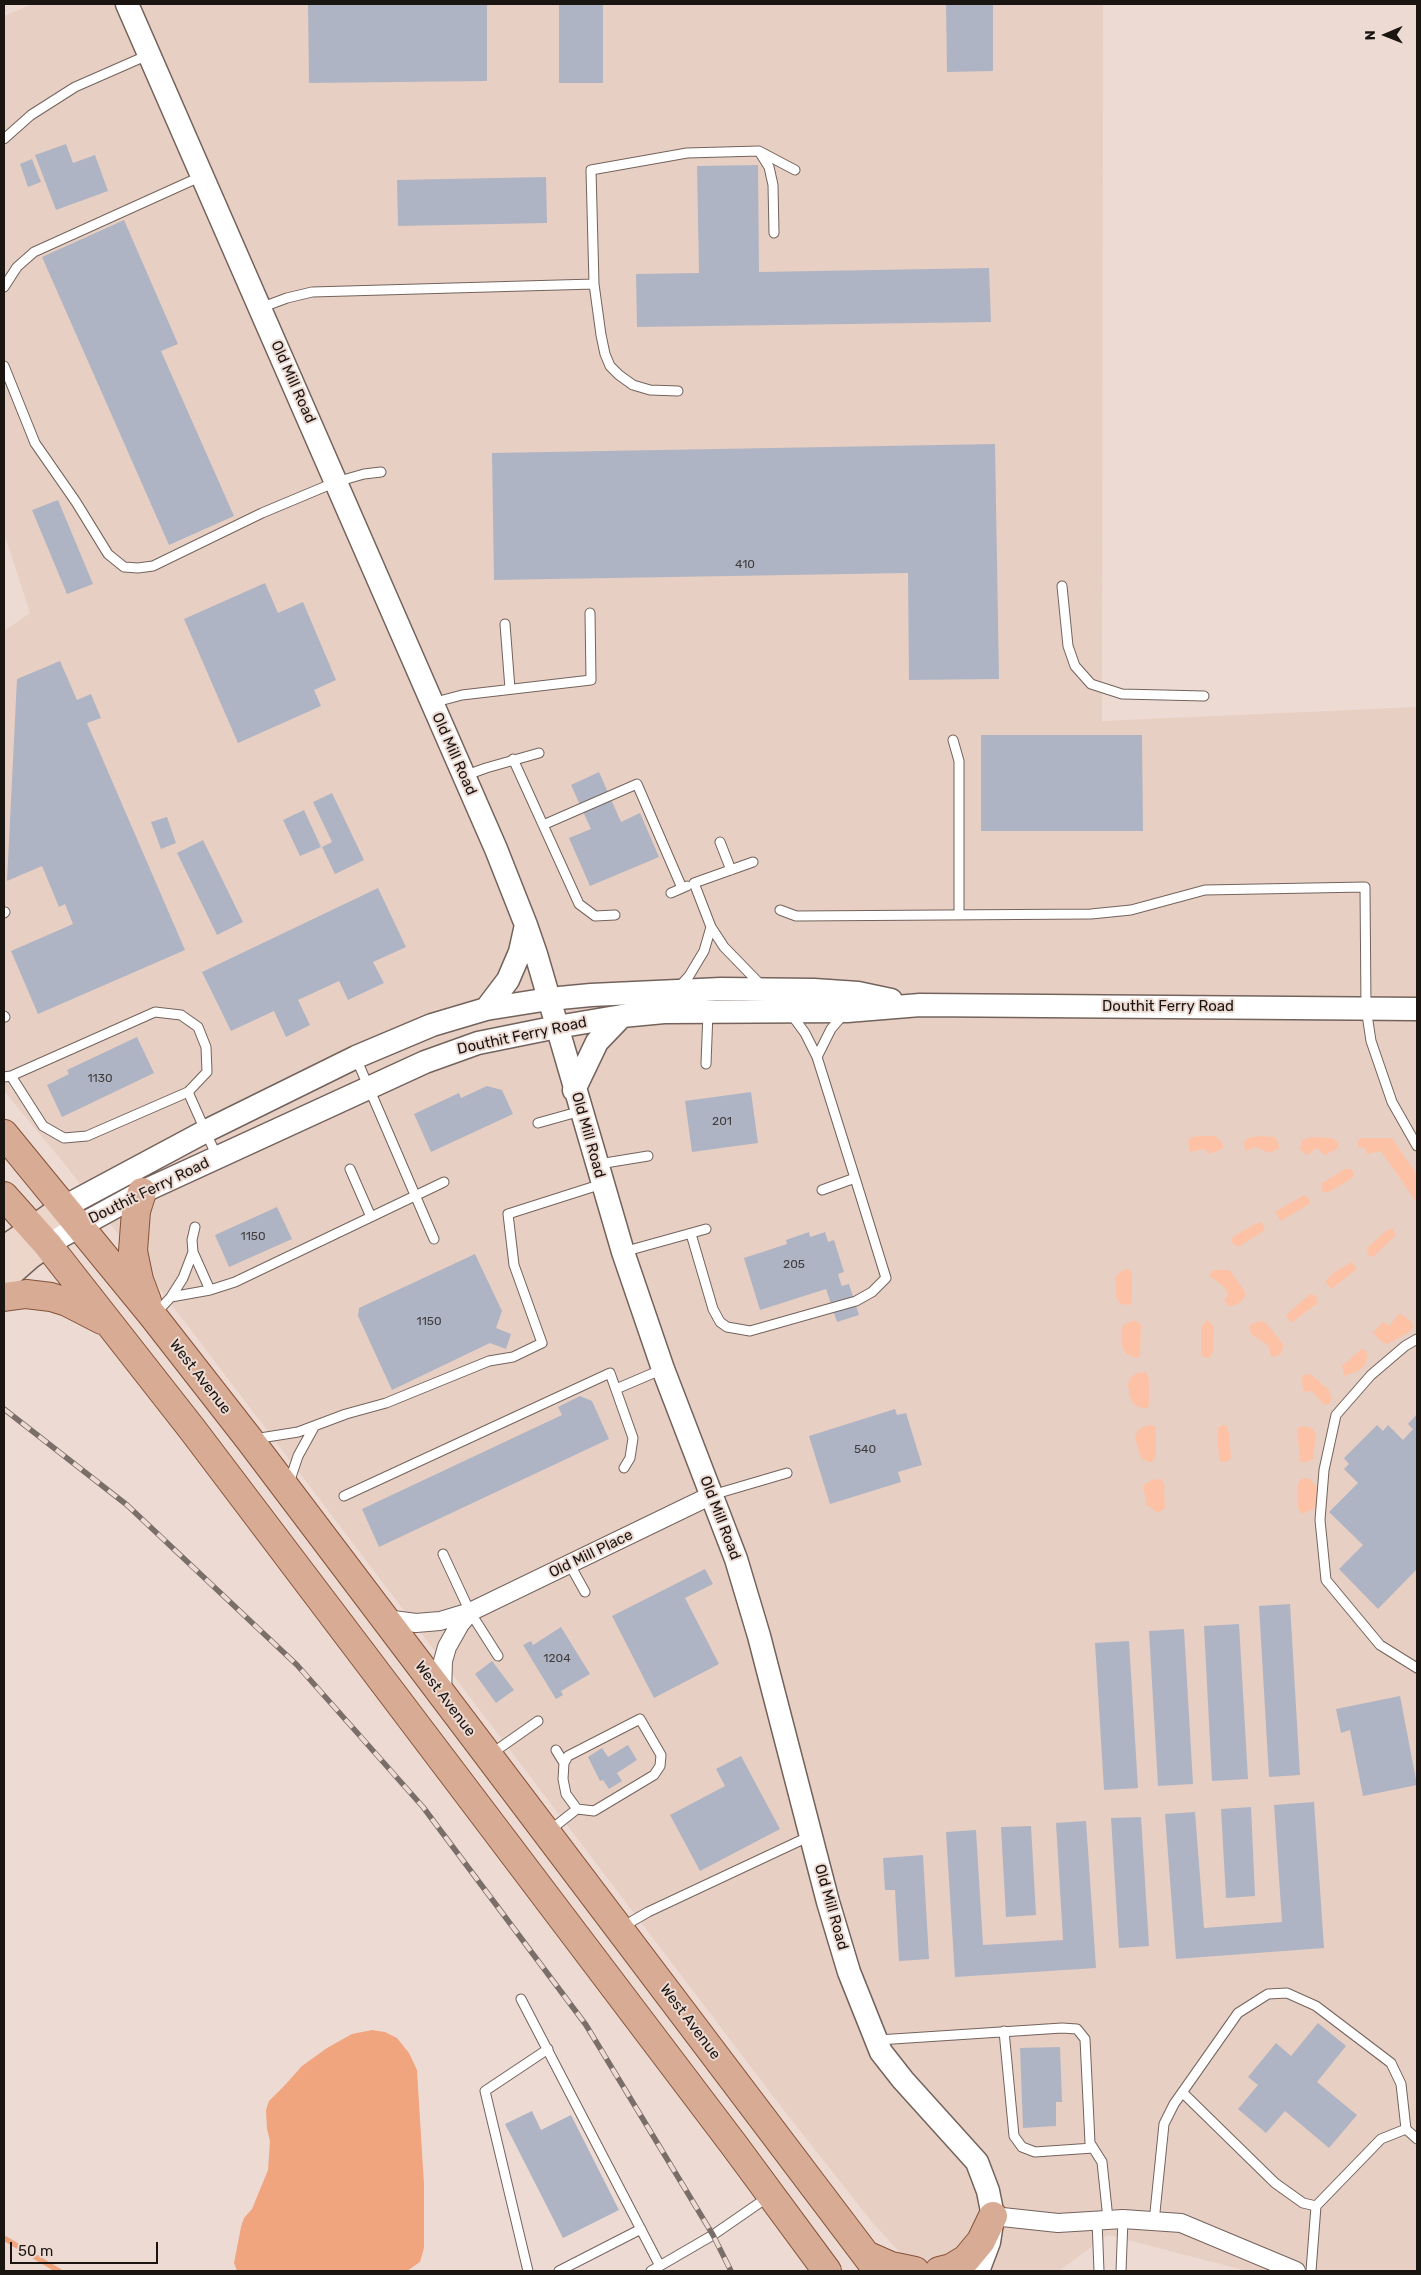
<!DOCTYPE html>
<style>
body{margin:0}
#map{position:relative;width:1421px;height:2275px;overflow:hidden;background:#eddbd3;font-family:Rubik,sans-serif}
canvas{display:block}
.frame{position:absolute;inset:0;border:5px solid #1b1512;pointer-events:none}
.north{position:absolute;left:1361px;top:10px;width:50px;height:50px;-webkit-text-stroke:4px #eddbd3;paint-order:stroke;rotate:269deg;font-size:14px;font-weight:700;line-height:20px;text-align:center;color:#1b1512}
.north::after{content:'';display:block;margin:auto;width:18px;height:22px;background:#1b1512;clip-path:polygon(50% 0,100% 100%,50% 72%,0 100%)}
.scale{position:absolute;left:10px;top:2242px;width:148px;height:22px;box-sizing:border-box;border:2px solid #1b1512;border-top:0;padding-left:6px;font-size:15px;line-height:18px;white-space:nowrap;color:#1b1512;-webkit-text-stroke:4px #eddbd3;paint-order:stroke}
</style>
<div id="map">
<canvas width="1421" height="2275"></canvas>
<div class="frame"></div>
<div class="north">N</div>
<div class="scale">50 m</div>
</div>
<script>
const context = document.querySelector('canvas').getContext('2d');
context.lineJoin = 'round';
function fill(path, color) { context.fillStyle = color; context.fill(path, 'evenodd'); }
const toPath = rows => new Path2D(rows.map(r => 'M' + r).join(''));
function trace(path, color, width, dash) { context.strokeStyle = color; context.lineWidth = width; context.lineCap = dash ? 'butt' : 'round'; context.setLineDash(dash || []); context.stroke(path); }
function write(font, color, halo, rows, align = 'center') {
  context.font = font + ' Rubik,sans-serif'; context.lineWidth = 4; context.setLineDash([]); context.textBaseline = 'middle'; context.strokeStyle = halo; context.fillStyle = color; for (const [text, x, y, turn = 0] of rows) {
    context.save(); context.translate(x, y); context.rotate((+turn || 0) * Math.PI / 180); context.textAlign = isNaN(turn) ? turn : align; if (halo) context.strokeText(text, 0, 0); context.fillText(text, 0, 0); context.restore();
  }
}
const built = toPath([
 [33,4,1103,4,1102,721,1417,707,1417,2271,1247,2271,1108,2235,1059,2271,917,2271,872,2222,782,2108,67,1167,4,1091,4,631,30,613,4,533,4,16]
]);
const green = toPath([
 [1202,1136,1215,1136,1222,1142,1224,1148,1209,1154,1205,1149,1190,1152,1188,1141,1192,1137],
 [1258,1136,1275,1137,1278,1142,1279,1148,1269,1153,1256,1147,1245,1151,1244,1143,1248,1138],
 [1311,1137,1333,1138,1339,1144,1337,1149,1324,1155,1317,1148,1307,1155,1300,1149,1302,1140],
 [1360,1138,1392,1138,1417,1175,1417,1203,1381,1151,1367,1154,1365,1147,1359,1148,1357,1143],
 [1345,1169,1352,1169,1354,1176,1351,1179,1327,1193,1321,1190,1322,1183],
 [1304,1195,1310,1199,1309,1204,1281,1221,1275,1212],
 [1259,1222,1262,1223,1265,1230,1240,1246,1237,1247,1231,1241,1234,1236],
 [1392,1228,1396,1235,1373,1257,1369,1256,1367,1251,1368,1247,1386,1231],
 [1351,1262,1357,1269,1331,1289,1325,1281,1335,1272],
 [1129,1269,1132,1273,1132,1299,1131,1304,1125,1305,1120,1303,1116,1297,1115,1277,1123,1270],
 [1213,1270,1229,1270,1234,1276,1245,1292,1245,1296,1241,1302,1230,1307,1224,1301,1228,1295,1225,1288,1209,1275],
 [1310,1294,1316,1296,1318,1303,1291,1323,1286,1315],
 [1400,1313,1411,1321,1413,1327,1408,1333,1387,1344,1381,1341,1373,1333,1383,1322,1389,1326],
 [1135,1320,1141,1325,1140,1356,1136,1358,1126,1354,1121,1343,1121,1331,1123,1325],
 [1208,1320,1214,1328,1213,1352,1209,1358,1203,1357,1201,1352,1201,1326],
 [1261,1321,1266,1323,1283,1344,1283,1348,1280,1355,1271,1357,1268,1345,1251,1334,1249,1329,1251,1324],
 [1363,1348,1368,1356,1364,1366,1358,1371,1344,1376,1342,1366],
 [1146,1372,1149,1378,1149,1405,1147,1408,1141,1408,1134,1404,1130,1397,1128,1385,1130,1378,1137,1373],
 [1310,1374,1329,1390,1332,1399,1329,1404,1324,1405,1312,1391,1304,1392,1301,1379,1304,1375],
 [1148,1425,1154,1426,1156,1429,1156,1456,1152,1462,1148,1462,1141,1458,1135,1438,1138,1430],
 [1223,1425,1227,1426,1229,1435,1231,1458,1227,1462,1220,1461,1218,1447,1218,1427],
 [1303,1426,1312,1428,1316,1434,1313,1459,1304,1463,1300,1460,1297,1428],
 [1308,1478,1316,1485,1319,1493,1317,1507,1302,1514,1298,1508,1297,1486,1301,1479],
 [1160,1479,1164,1483,1165,1508,1158,1513,1147,1505,1143,1485,1152,1480]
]);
const water = toPath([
 [372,2030,385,2032,397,2038,409,2053,417,2070,424,2185,424,2248,420,2262,407,2271,237,2271,234,2263,241,2227,244,2218,252,2209,268,2170,270,2141,267,2129,266,2110,269,2101,285,2085,302,2066,327,2048,352,2034]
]);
const stream = toPath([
 [4,2238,59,2271]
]);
const building = toPath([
 [308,4,487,4,487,81,309,83],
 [559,4,603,4,603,83,559,83],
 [946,4,993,4,993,71,947,72],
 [66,144,73,163,95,155,108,191,56,210,35,155],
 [32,159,41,182,28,187,20,164],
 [758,165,759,272,989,268,991,322,637,327,636,274,699,273,697,166],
 [546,177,547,223,398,226,397,180],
 [124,220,178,344,161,351,234,516,169,545,42,257],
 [995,444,999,679,909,680,908,573,494,580,492,453],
 [58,500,93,584,67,594,32,510],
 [265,583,278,613,303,602,336,680,314,690,321,706,238,743,184,619],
 [60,661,77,700,91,694,101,718,87,723,185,950,38,1014,11,951,73,924,65,904,59,907,42,866,7,881,17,679],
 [981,735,1142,735,1143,831,981,831],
 [599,772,621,822,640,813,659,857,590,886,569,838,591,829,571,785],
 [332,793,364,860,335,874,322,847,332,842,313,802],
 [304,810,321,847,300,856,283,820],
 [167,817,176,843,161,849,151,822],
 [203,840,243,922,217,935,177,853],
 [378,888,406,947,373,962,384,983,348,1000,339,981,298,1000,310,1025,286,1037,274,1011,231,1031,202,972],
 [137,1037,154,1073,62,1117,47,1085,69,1074,67,1070],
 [487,1086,502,1090,513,1114,431,1152,414,1114,459,1093,461,1098],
 [751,1092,758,1143,692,1152,685,1101],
 [277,1207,292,1239,229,1267,215,1235],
 [809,1232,810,1237,825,1232,828,1242,834,1240,844,1272,838,1274,841,1284,842,1286,849,1284,859,1315,837,1322,826,1289,760,1310,744,1258,787,1244,786,1240],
 [475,1254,502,1311,496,1328,511,1334,506,1349,490,1343,392,1390,358,1316,359,1308],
 [580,1396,592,1401,609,1439,379,1547,362,1509,562,1415,558,1407],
 [895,1409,897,1415,906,1413,922,1465,898,1472,901,1482,830,1504,809,1436],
 [1417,1414,1417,1569,1378,1609,1339,1569,1363,1545,1329,1512,1358,1483,1344,1469,1349,1464,1344,1458,1377,1425,1383,1431,1388,1425,1403,1440,1413,1429,1408,1424],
 [705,1569,713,1584,685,1598,719,1664,654,1698,612,1616],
 [1290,1604,1300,1775,1269,1777,1259,1606],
 [1239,1624,1248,1779,1212,1781,1204,1626],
 [561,1627,590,1674,561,1691,563,1695,556,1699,523,1645,531,1641,533,1645],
 [1184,1629,1193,1784,1158,1786,1149,1631],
 [1129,1641,1138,1788,1104,1790,1095,1643],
 [492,1661,514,1690,496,1703,475,1674],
 [1400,1696,1417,1785,1363,1796,1350,1730,1341,1733,1336,1709],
 [628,1745,637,1760,617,1773,622,1781,609,1789,603,1780,600,1781,588,1757,602,1748,608,1757],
 [741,1756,780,1829,700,1871,670,1815,725,1786,716,1769],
 [1314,1802,1324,1948,1176,1959,1165,1814,1195,1812,1204,1928,1282,1922,1274,1805],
 [1251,1807,1255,1896,1226,1898,1221,1809],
 [1141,1817,1149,1946,1119,1948,1111,1818],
 [1086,1821,1096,1968,955,1977,946,1832,976,1830,983,1945,1063,1940,1056,1823],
 [1031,1826,1036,1915,1006,1917,1001,1827],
 [923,1855,929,1959,899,1961,895,1890,885,1890,883,1858],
 [1318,2023,1346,2046,1317,2082,1357,2115,1329,2148,1285,2111,1266,2133,1238,2109,1258,2085,1248,2077,1276,2043,1291,2056],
 [1060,2047,1062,2102,1056,2102,1056,2126,1023,2128,1020,2048],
 [532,2111,541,2130,571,2115,619,2210,563,2238,505,2124]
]);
const service = toPath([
 [4,139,31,115,75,87,148,55],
 [774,233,773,185,769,167,759,151,795,170],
 [594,284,591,170,687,153,759,151],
 [4,287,17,267,34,252,202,176],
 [260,308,287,298,312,292,594,284,601,335,605,354,610,366,619,375,633,385,650,390,678,391],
 [4,366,35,443,76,502,108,554,124,567,138,568,153,566,262,513,336,482,364,474,381,472],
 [1062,586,1068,646,1075,666,1091,684,1122,694,1204,696],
 [505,624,510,689],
 [432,703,462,695,591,680,590,613],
 [953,740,959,761,959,915],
 [513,759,579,904,595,916,615,915],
 [464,776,486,768,539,753],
 [543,825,637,784,682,888],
 [720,842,731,870],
 [753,862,694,883,711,927,724,947,761,985],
 [671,893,687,886],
 [780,910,796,916,1091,914,1131,910,1205,890,1365,887,1366,1008,1371,1041,1392,1102,1417,1146],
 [4,913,5,912],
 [679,987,689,976,704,951,711,927],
 [791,1014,805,1033,817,1057,855,1178],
 [4,1016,5,1017],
 [817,1057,831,1029,843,1015],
 [356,1058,434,1239],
 [706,1064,708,1012],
 [4,1077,11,1076,155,1012,181,1015,198,1027,206,1047,207,1072,188,1092,87,1136,64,1138,43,1126,11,1076],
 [188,1092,217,1157],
 [538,1123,581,1111],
 [599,1164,648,1156],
 [350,1169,371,1217],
 [691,1234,713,1309,720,1322,727,1327,750,1331,856,1301,872,1292,886,1278,855,1178,822,1190],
 [193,1252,210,1290],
 [623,1252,706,1229],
 [171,1297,210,1290,235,1282,444,1182],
 [155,1314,171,1297,183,1278,193,1252,192,1240,195,1227],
 [1417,1339,1405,1346,1371,1375,1336,1415,1324,1470,1320,1520,1326,1580,1380,1645,1417,1668],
 [616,1389,663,1369],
 [254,1439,298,1432,346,1414,386,1403,489,1361,513,1357,542,1343,514,1265,508,1214,602,1184],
 [289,1483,298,1456,314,1427],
 [712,1495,787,1473],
 [344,1496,610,1373,633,1438,630,1458,624,1468],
 [443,1554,470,1612,498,1656],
 [570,1565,585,1592],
 [640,1719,661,1755,660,1766,654,1775,594,1811,577,1809,566,1794,563,1779,564,1763,568,1756,640,1719],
 [556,1750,564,1763],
 [491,1754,538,1721],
 [549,1831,577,1809],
 [622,1927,648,1912,810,1836],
 [521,1999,660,2266],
 [1004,2031,1014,2136,1022,2147,1035,2152,1093,2148],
 [878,2040,1062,2028,1077,2029,1085,2039,1090,2143,1102,2162,1108,2219],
 [1183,2093,1275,2183,1303,2203,1316,2206,1381,2139,1406,2129],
 [1097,2220,1099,2271],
 [1154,2222,1164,2124,1174,2104,1238,2013,1268,1994,1287,1993,1316,2006,1391,2063,1401,2084,1406,2129,1417,2139],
 [528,2271,485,2091,548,2049],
 [559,2271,641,2229],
 [651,2271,713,2235,768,2197],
 [1121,2271,1123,2219],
 [1311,2271,1316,2206]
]);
const minor = toPath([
 [382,1616,393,1620,416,1623,440,1621,470,1612,712,1495],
 [442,1694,443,1661,447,1647,460,1624,470,1612],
 [993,2216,1058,2223,1123,2219,1181,2223,1296,2271]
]);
const tertiary = toPath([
 [127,4,496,849,526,925,536,954,623,1252,663,1369,736,1559,759,1636,828,1902,849,1972,881,2052,903,2080,977,2162,988,2191,993,2216,989,2242,978,2271],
 [486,1009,508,980,520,952,526,925],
 [574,1090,597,1042,622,1016],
 [64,1207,206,1131,356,1057,432,1025,486,1009,549,999,591,995,721,989,814,990,858,993,891,1000],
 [47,1244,142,1192,425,1062,478,1043,557,1027,622,1016,664,1012,847,1011,920,1005,1417,1009]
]);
const secondary = toPath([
 [4,1249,64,1207],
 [4,1279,30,1256,47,1244]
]);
const primary = toPath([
 [4,1134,153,1316,249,1439,878,2271],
 [142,1192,136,1211,133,1251,139,1280,147,1301],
 [4,1196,47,1244,192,1429,734,2145,827,2271],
 [4,1297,26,1294,51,1297,67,1302,102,1320],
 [866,2255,891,2266,915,2271],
 [939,2271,951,2268,966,2259,981,2241,993,2216]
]);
const rail = toPath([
 [4,1409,127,1505,297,1665,423,1807,586,2025,713,2235,731,2271]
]);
const numberNames = [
 ["410",745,565],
 ["1130",100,1079],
 ["201",722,1122],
 ["1150",253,1237],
 ["205",794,1265],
 ["1150",429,1322],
 ["540",865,1450],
 ["1204",557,1659]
];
const streetNames = [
 ["Old Mill Road",293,382,66],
 ["Old Mill Road",454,754,66],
 ["Douthit Ferry Road",1168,1007],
 ["Douthit Ferry Road",522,1036,-12],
 ["Old Mill Road",588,1135,74],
 ["Douthit Ferry Road",149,1191,-26],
 ["West Avenue",200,1377,52],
 ["Old Mill Road",720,1518,69],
 ["Old Mill Place",591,1554,-26],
 ["West Avenue",445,1699,53],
 ["Old Mill Road",831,1907,74],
 ["West Avenue",690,2022,53]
];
fill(built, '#e8cfc3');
fill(green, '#fdc2a5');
fill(water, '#f1a57f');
trace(stream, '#f1a57f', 5.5);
fill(building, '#afb4c4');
trace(service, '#73635c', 11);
trace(minor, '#73635c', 20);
trace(tertiary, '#73635c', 25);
trace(secondary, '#73635c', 28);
trace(primary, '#855238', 30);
trace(service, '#fff', 9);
trace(minor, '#fff', 18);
trace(tertiary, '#fff', 22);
trace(secondary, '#ecd5c9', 25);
trace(primary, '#d8ab94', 28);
trace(rail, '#7a6e69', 5.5);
trace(rail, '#eddbd3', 4, [11]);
write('12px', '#403d3e', null, numberNames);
write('15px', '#1b1512', '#eddbd3', streetNames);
</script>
